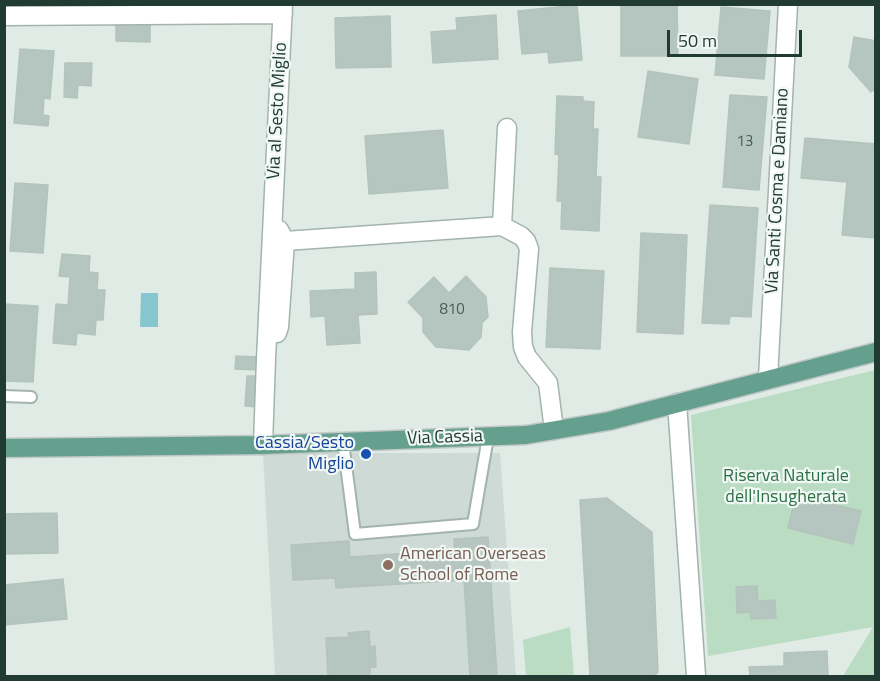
<!DOCTYPE html>
<style>
body{margin:0}
#map{position:relative;width:880px;height:681px;overflow:hidden;background:#e0ebe6;font-family:"Titillium Web",sans-serif}
canvas{display:block}
.frame{position:absolute;inset:0;border:6px solid #213b33;pointer-events:none}
.scale{position:absolute;left:667px;top:30px;width:135px;height:27px;box-sizing:border-box;border:3px solid #213b33;border-top:0;padding-left:8px;font-size:18px;line-height:21px;white-space:nowrap;color:#213b33;-webkit-text-stroke:4px #f0f7f4;paint-order:stroke}
</style>
<div id="map">
<canvas width="880" height="681"></canvas>
<div class="frame"></div>
<div class="scale">50 m</div>
</div>
<script>
const context = document.querySelector('canvas').getContext('2d');
context.lineJoin = 'round';
function fill(path, color) { context.fillStyle = color; context.fill(path, 'evenodd'); }
const toPath = rows => new Path2D(rows.map(r => 'M' + r).join(''));
function trace(path, color, width, dash) { context.strokeStyle = color; context.lineWidth = width; context.lineCap = dash ? 'butt' : 'round'; context.setLineDash(dash || []); context.stroke(path); }
function write(font, color, halo, rows, align = 'center') {
  context.font = font + ' "Titillium Web",sans-serif'; context.lineWidth = 4.5; context.setLineDash([]); context.textBaseline = 'middle'; context.strokeStyle = halo; context.fillStyle = color; for (const [text, x, y, turn = 0] of rows) {
    context.save(); context.translate(x, y); context.rotate((+turn || 0) * Math.PI / 180); context.textAlign = isNaN(turn) ? turn : align; if (halo) context.strokeText(text, 0, 0); context.fillText(text, 0, 0); context.restore();
  }
}
const built = toPath([
 [263,453,500,453,516,676,275,676]
]);
const green = toPath([
 [875,370,875,676,843,676,873,627,708,656,691,415],
 [570,627,574,676,526,676,523,640]
]);
const water = toPath([
 [141,293,158,293,158,327,140,327]
]);
const building = toPath([
 [621,4,677,4,678,56,621,56,621,4],
 [577,5,582,60,549,63,548,52,522,54,518,11,577,5],
 [721,7,770,11,764,79,715,75,721,7],
 [496,15,498,59,433,63,431,32,457,30,456,18,496,15],
 [390,16,391,67,336,68,335,18,390,16],
 [116,24,150,24,150,42,116,41,116,24],
 [854,37,876,41,876,88,871,92,849,67,854,37],
 [20,49,54,51,50,99,44,98,43,115,49,116,48,126,14,123,20,49],
 [65,63,92,63,91,86,78,85,77,98,64,97,65,63],
 [648,71,698,79,689,144,638,137,648,71],
 [730,95,767,97,759,190,723,187,730,95],
 [557,96,583,97,583,101,594,102,593,129,598,129,596,177,601,177,599,231,561,229,562,201,557,201,559,155,555,154,557,96],
 [443,130,448,188,369,194,365,136,443,130],
 [805,138,876,144,876,238,842,235,847,182,801,178,805,138],
 [15,183,48,185,43,253,10,251,15,183],
 [710,205,758,208,751,317,730,316,729,324,702,323,710,205],
 [641,233,687,235,683,334,637,332,641,233],
 [62,254,90,256,89,272,98,273,97,290,105,290,103,320,96,320,95,335,77,333,76,345,53,343,56,304,68,305,70,277,59,276,62,254],
 [550,268,604,271,600,349,546,347,550,268],
 [376,272,377,314,358,315,360,343,327,345,325,316,311,317,310,291,355,289,355,273,376,272],
 [466,276,486,297,488,317,482,323,481,337,469,350,436,347,423,332,423,318,408,302,434,277,449,293,466,276],
 [4,304,38,306,33,382,4,381,4,304],
 [236,356,258,357,258,370,235,369,236,356],
 [247,376,260,376,258,407,245,406,247,376],
 [796,495,861,511,853,544,788,528,796,495],
 [607,498,652,532,658,672,654,676,590,676,580,500,607,498],
 [57,513,58,553,4,554,4,514,57,513],
 [488,537,497,676,470,676,464,580,336,588,335,578,293,580,291,545,349,541,350,557,455,550,454,539,488,537],
 [63,579,67,619,4,625,4,585,63,579],
 [757,586,758,601,775,600,776,618,751,619,750,612,737,613,736,587,757,586],
 [369,631,370,647,375,646,376,667,370,667,370,676,328,676,326,638,349,637,348,633,369,631],
 [827,651,828,676,750,676,749,667,784,666,784,653,827,651]
]);
const lane = toPath([
 [4,396,31,397],
 [343,442,355,534,473,524,488,437]
]);
const street = toPath([
 [4,16,283,14],
 [502,226,521,236,526,241,529,249,522,332,523,347,527,357,548,383,554,430],
 [285,241,502,226,507,128],
 [277,333,279,327,285,241,279,230],
 [768,378,788,4],
 [677,403,696,676],
 [263,445,266,359,283,4]
]);
const primary = toPath([
 [4,448,263,445,526,435,609,421,876,352]
]);
const markers = [
 [366,454,6,"#1a4fb4"],
 [388,565,6,"#8d6e63"]
];
const numberNames = [
 ["13",745,142],
 ["810",452,310]
];
const streetNames = [
 ["Via al Sesto Miglio",278,111,-87],
 ["Via Santi Cosma e Damiano",778,191,-87],
 ["Via Cassia",445,438,-2]
];
const transitNames = [
 ["Cassia/Sesto",354,444],
 ["Miglio",354,465]
];
const parkNames = [
 ["Riserva Naturale",786,477],
 ["dell'Insugherata",786,498]
];
const educationNames = [
 ["American Overseas",400,555],
 ["School of Rome",400,576]
];
fill(built, '#cedad5');
fill(green, '#b9dcc2');
fill(water, '#88c6cf');
fill(building, '#b5c5bf');
trace(building, '#b3c4bc', 1.5);
trace(lane, '#a3b3ad', 14);
trace(street, '#a3b3ad', 21);
trace(primary, '#c1c8c6', 21);
trace(lane, '#fff', 10);
trace(street, '#fff', 18);
trace(primary, '#65a08f', 18);
for (const [x, y, r, color] of markers) { const dot = new Path2D(); dot.arc(x, y, r, 0, 2 * Math.PI); context.fillStyle = color; context.fill(dot); trace(dot, '#f0f7f4', 2); }
write('15px', '#465e56', null, numberNames);
write('18px', '#213b33', '#f0f7f4', streetNames);
write('18px', '#164399', '#f0f7f4', transitNames, 'right');
write('18px', '#2c7145', '#f0f7f4', parkNames);
write('18px', '#785e54', '#f0f7f4', educationNames, 'left');
</script>
